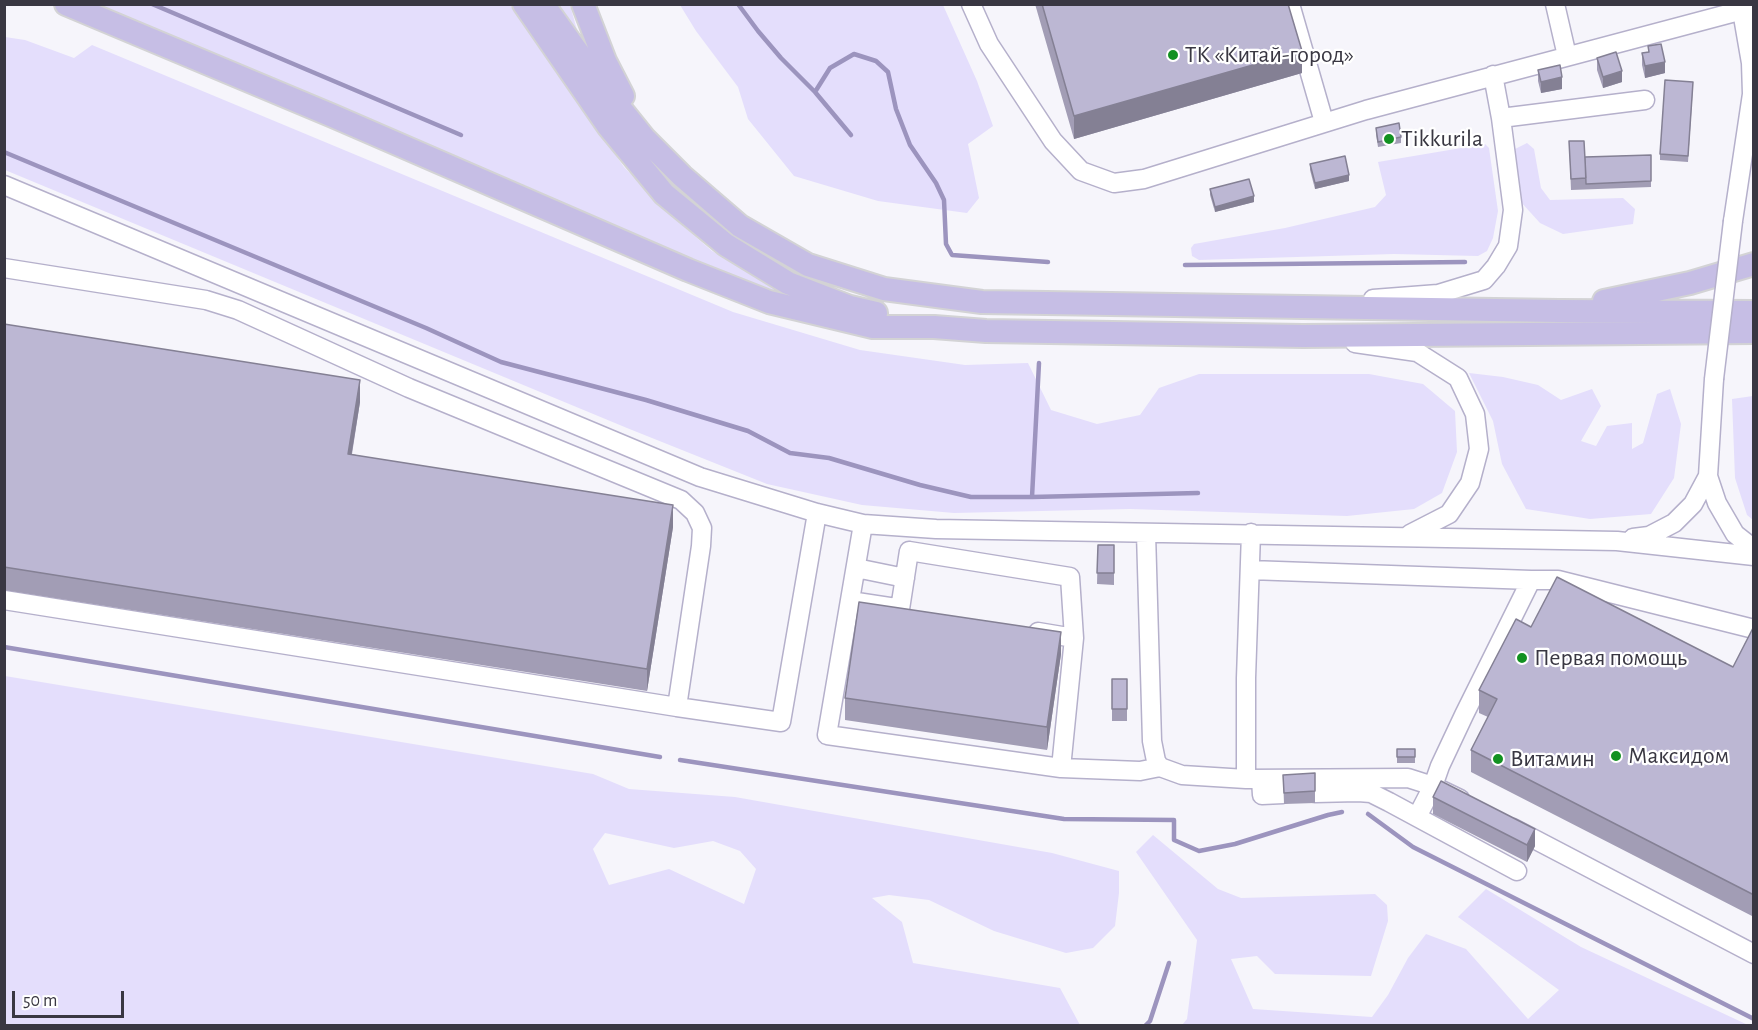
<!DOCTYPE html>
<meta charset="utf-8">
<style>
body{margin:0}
#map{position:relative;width:1758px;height:1030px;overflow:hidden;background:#f6f5fb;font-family:"Alegreya Sans",sans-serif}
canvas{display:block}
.frame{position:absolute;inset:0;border:6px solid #393742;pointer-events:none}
.scale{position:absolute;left:12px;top:991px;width:112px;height:27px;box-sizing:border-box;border:3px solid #393742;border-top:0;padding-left:8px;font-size:18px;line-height:21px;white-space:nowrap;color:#393742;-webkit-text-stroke:4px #fff;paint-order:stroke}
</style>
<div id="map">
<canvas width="1758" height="1030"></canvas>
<div class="frame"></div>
<div class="scale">50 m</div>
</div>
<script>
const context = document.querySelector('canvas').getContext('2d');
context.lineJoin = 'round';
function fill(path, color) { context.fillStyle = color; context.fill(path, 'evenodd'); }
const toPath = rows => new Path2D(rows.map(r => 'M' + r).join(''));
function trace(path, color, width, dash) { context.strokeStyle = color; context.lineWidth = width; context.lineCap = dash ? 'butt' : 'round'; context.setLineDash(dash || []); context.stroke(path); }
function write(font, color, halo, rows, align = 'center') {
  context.font = font + ' "Alegreya Sans",sans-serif'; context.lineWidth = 4.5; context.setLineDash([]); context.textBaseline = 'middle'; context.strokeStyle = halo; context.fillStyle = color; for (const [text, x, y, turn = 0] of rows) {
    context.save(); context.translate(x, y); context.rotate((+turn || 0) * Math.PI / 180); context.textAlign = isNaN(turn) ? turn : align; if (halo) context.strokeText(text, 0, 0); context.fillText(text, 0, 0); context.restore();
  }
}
const green = toPath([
 [100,5,510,5,624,167,667,212,712,251,804,305,723,276,540,192],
 [556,5,570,5,579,37],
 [680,5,943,5,977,81,993,126,968,144,979,198,967,213,878,201,794,176,748,119,738,87,696,31],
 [5,37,25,40,74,58,92,45,733,312,860,350,965,365,1028,363,1051,410,1097,424,1140,415,1159,388,1199,374,1369,374,1423,384,1455,411,1457,452,1442,493,1414,509,1347,516,1130,509,954,513,862,505,767,484,627,428,5,170],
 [1527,143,1534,149,1541,188,1550,200,1623,198,1635,209,1633,224,1563,234,1540,223,1520,201,1515,149],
 [1485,144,1489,148,1498,211,1493,238,1487,251,1478,256,1394,254,1199,260,1192,256,1191,248,1194,244,1285,228,1375,207,1386,195,1378,162],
 [1469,373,1503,377,1538,385,1561,400,1592,389,1601,406,1581,441,1596,446,1607,426,1632,423,1632,449,1643,443,1657,394,1670,389,1681,424,1674,478,1651,514,1590,519,1526,509,1502,464,1493,421],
 [1753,396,1754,396,1753,520,1747,515,1735,478,1732,399],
 [5,676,593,774,629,789,735,797,1052,853,1119,871,1119,893,1115,926,1093,948,1066,953,994,931,929,900,889,895,872,898,902,922,913,963,1060,988,1080,1025,5,1025],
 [605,833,674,848,713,841,740,851,756,869,744,904,669,869,609,885,593,849],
 [1153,835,1218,889,1241,898,1375,894,1387,905,1388,921,1371,976,1275,974,1257,956,1231,959,1253,1009,1372,1017,1388,995,1408,958,1426,934,1466,949,1528,1019,1559,990,1458,917,1486,889,1581,947,1748,1025,1182,1025,1187,1019,1197,940,1136,852]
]);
const stream = toPath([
 [152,4,461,135],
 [738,4,758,31,781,58,815,92,830,68,854,54,876,61,888,72,896,109,910,145,936,183,944,200,946,244,952,255,1048,262],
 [815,92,851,135],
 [4,152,426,328,501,362,646,400,748,431,790,453,829,458,920,485,971,497,1032,497,1198,493],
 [1185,265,1465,262],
 [1032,497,1039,363],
 [4,647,660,757],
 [680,760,1064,819,1174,820,1174,840,1199,851,1235,844,1328,815,1342,812],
 [1368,814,1413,847,1754,1019],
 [1145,1026,1150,1021,1169,963]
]);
const minor = toPath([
 [971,4,989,44,1053,141,1081,171,1114,183,1144,179,1366,110,1754,7],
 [1290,4,1324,122],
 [1555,4,1567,56],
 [1501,118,1645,100],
 [4,185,700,477,817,513,863,524,936,529,1617,541,1754,556],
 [1733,221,1752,94,1751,63,1742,11],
 [4,268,206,300,238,310,409,388,681,500,695,513,702,528,701,546,677,707,4,600],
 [1373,299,1438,294,1484,280,1496,266,1508,246,1513,210,1501,118,1493,75],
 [1355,343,1417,352,1458,378,1475,414,1479,449,1470,483,1449,514,1410,534],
 [1714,379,1708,476,1717,503,1735,534,1754,549],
 [863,524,827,735,1061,768,1140,771,1160,767],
 [1146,533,1152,741,1156,761,1160,767,1182,775,1246,779,1408,778,1433,786,1460,799],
 [1633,538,1649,536,1674,523,1693,504,1708,476],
 [856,568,905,578],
 [1250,570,1531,580,1558,580,1754,629],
 [850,601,896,608],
 [900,609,909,551,1070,577,1074,638],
 [1038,632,1074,638,1061,768],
 [677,707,781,722,817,513],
 [1246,779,1246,678,1251,533],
 [1261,779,1262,795,1283,794],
 [1315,793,1358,792,1371,793,1389,802,1517,871],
 [1417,817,1433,786,1440,766,1464,715,1531,580],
 [1513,828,1754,954]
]);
const major = toPath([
 [66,4,333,116,688,270,769,302,873,327,934,327,986,331,1303,336,1754,332],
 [524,4,608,126,664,194,726,245,788,283,850,307,876,313],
 [543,4,599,82,644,138,682,176,740,226,808,265,884,289,982,302,1559,311,1754,312],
 [583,4,605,61,623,96],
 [1604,301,1690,283,1754,264]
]);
const minorBridge = toPath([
 [1714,379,1733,221]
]);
const wall = toPath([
 [1035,4,1288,4,1302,73,1074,139],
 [1648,46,1665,73,1645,78,1642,65,1642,53,1648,52],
 [1597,58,1622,82,1603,88,1597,70],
 [1538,70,1562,89,1541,93,1538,81],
 [1693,87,1688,162,1660,160,1660,154],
 [1376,128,1401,137,1401,143,1378,147,1376,134],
 [1569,141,1585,157,1651,155,1651,187,1571,190],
 [1310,164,1349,181,1315,189,1310,170],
 [1210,189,1254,202,1215,212,1210,195],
 [4,324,360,402,352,454,673,527,647,691,4,590],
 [1098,545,1114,545,1114,585,1097,584],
 [1754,626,1754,917,1471,772,1471,750,1488,717,1479,713,1479,690,1531,627,1733,667],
 [1061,654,1047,750,845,720,845,698],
 [1112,679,1127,679,1127,721,1112,721],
 [1397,749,1415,749,1415,763,1397,763],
 [1283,775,1315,791,1315,803,1284,804],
 [1433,797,1535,846,1527,862,1433,814]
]);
const shadedWall = toPath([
 [1302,51,1302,73,1074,139,1074,116],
 [1665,62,1665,73,1645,78,1645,66],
 [1622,71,1622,82,1603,88,1603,77],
 [1562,77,1562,89,1541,93,1541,82],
 [1349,175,1349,181,1315,189,1315,183],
 [1254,196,1254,202,1215,212,1215,207],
 [360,380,360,402,348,476,348,454],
 [673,505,673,527,647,691,647,669],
 [1061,632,1061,654,1047,750,1047,727],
 [1535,829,1535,846,1527,862,1527,845]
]);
const building = toPath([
 [1042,4,1288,4,1302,51,1074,116,1042,4],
 [1661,44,1665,62,1645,66,1642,53,1649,52,1648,46,1661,44],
 [1616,52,1622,71,1603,77,1597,58,1616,52],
 [1560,65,1562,77,1541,82,1538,70,1560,65],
 [1665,80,1693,82,1688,156,1660,154,1665,80],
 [1399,123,1401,137,1378,142,1376,128,1399,123],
 [1569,141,1584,141,1586,178,1571,179,1569,141],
 [1651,155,1651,181,1586,184,1585,157,1651,155],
 [1345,156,1349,175,1315,183,1310,164,1345,156],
 [1249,179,1254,196,1215,207,1210,189,1249,179],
 [4,324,360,380,348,454,673,505,647,669,4,567,4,324],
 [1098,545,1114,545,1114,573,1097,573,1098,545],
 [1557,577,1733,667,1754,626,1754,895,1471,750,1497,699,1479,690,1516,619,1531,627,1557,577],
 [859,602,1061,632,1047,727,845,698,859,602],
 [1112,679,1127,679,1127,709,1112,709,1112,679],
 [1397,749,1415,749,1415,757,1397,757,1397,749],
 [1315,773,1315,791,1284,793,1283,775,1315,773],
 [1441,781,1535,829,1527,845,1433,797,1441,781]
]);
const markers = [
 [1173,55,6,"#129121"],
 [1389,139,6,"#129121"],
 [1522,658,6,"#129121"],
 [1616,756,6,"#129121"],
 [1498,759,6,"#129121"]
];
const poiNames = [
 ["ТК «Китай-город»",1185,55],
 ["Tikkurila",1401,139],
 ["Первая помощь",1534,658],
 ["Максидом",1628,756],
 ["Витамин",1510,759]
];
fill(green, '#e4defc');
trace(stream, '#9c94be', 4.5);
trace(minor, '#b5b0cb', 21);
trace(major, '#d3d3d5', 26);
trace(minor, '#fff', 18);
trace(major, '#c6bee5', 22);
trace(minorBridge, '#b5b0cb', 21, []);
trace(minorBridge, '#fff', 18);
fill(wall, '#a29db5');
fill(shadedWall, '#848094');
fill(building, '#bcb7d3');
trace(building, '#848094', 1.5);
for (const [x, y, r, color] of markers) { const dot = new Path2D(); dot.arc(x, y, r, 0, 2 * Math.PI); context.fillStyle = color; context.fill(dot); trace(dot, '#fff', 2); }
write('24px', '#393742', '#fff', poiNames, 'left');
</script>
